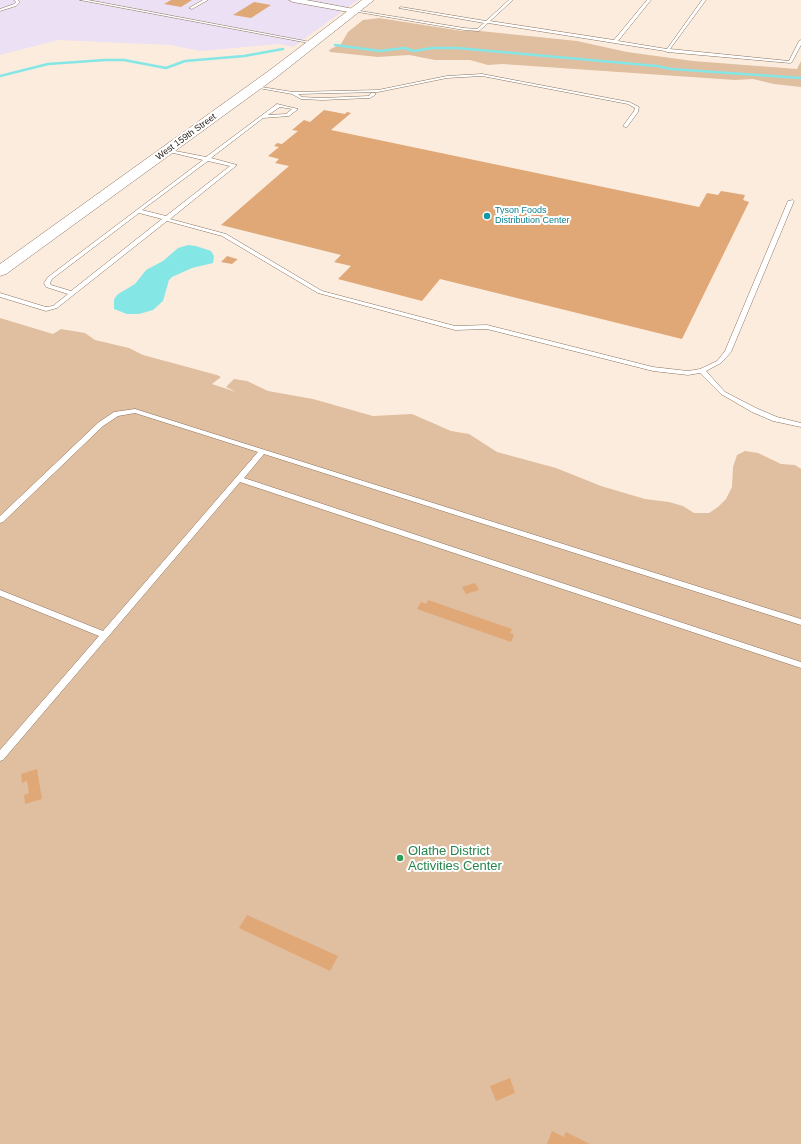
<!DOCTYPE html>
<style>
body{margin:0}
canvas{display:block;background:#fcecde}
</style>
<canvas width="801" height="1144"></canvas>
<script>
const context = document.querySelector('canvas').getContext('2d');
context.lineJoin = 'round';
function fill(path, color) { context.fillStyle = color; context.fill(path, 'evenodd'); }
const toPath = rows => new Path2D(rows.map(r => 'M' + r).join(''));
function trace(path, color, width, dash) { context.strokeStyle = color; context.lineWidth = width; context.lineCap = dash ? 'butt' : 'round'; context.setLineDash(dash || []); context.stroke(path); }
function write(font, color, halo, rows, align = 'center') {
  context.font = font + ' Helvetica,sans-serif'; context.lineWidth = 4; context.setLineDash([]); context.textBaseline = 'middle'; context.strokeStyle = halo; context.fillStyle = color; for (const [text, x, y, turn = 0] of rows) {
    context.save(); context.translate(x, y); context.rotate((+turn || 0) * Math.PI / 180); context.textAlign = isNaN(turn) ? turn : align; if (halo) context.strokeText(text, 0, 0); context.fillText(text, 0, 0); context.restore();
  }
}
const industrial = toPath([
 [0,0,358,0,293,47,279,44,200,51,171,45,58,40,0,55]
]);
const green = toPath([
 [379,18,462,31,480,31,577,41,627,52,693,61,797,69,801,61,801,87,774,84,753,79,735,80,502,64,488,65,470,60,435,60,409,55,378,57,330,52,329,50,341,44,348,32,363,20],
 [0,318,53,334,61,329,85,333,95,340,129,348,143,355,217,375,221,377,212,384,236,392,226,387,234,379,247,381,268,391,313,399,373,416,412,414,451,431,469,434,497,452,556,468,601,486,645,499,669,502,683,506,694,513,709,513,718,507,726,499,732,487,733,467,737,455,745,451,758,453,781,464,795,465,801,469,801,1144,0,1144]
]);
const water = toPath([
 [188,245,196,246,211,251,214,256,213,263,192,268,172,277,169,280,163,301,153,310,139,314,127,314,114,309,114,299,118,294,135,284,146,270,163,261,178,248]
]);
const stream = toPath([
 [335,45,380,51,404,48,414,51,432,48,457,48,657,66,671,69,801,78],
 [0,76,48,64,105,60,124,60,166,68,185,61,244,56,283,49]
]);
const building = toPath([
 [171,0,192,0,181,7,164,4],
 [254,2,271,5,251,18,233,15],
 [324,110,345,114,347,112,351,113,331,130,699,207,707,193,718,195,721,191,745,195,743,200,749,202,682,339,440,279,422,301,338,279,351,266,334,262,341,255,221,225,289,166,275,163,279,159,268,156,279,147,274,146,277,143,282,144,298,131,292,130,304,120,310,122],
 [227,256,237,259,238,259,232,264,221,262],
 [475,583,479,590,466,594,462,587],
 [428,600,512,629,510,633,514,635,511,642,417,609,421,602,426,604],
 [37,769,42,799,25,804,24,795,29,793,27,781,22,783,21,774],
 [247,915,338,956,330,971,239,928],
 [510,1078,515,1093,496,1101,490,1086],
 [552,1131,564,1137,566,1132,590,1144,547,1144]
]);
const lane = toPath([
 [14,0,18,0,20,2,16,6,0,11,0,9,14,4,16,2,14,0],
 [80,0,88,0,316,43,314,44,80,0],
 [203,0,208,0,192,9,189,8,203,0],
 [509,0,513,0,490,21,614,40,647,0,651,0,618,41,667,49,702,0,706,0,670,49,789,61,799,41,801,40,801,45,792,62,790,63,667,52,665,51,488,23,479,31,464,30,352,11,354,10,464,28,477,29,484,23,399,8,401,7,486,21,509,0],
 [482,74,629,102,639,107,638,112,627,127,625,127,623,126,634,111,635,108,628,104,482,76,447,78,378,92,298,94,302,97,322,98,369,96,371,93,375,93,375,95,370,98,322,100,301,99,292,94,253,87,255,86,293,92,378,90,447,76,482,74],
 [277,104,298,109,289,116,263,118,211,158,237,165,170,219,226,234,322,291,455,326,487,325,653,367,688,371,700,369,717,361,725,351,788,201,793,200,794,201,731,352,721,363,706,371,725,392,756,408,777,417,801,423,801,427,773,421,752,412,721,394,700,373,688,375,653,371,487,329,455,330,318,293,222,236,167,221,57,308,46,311,0,297,0,293,46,307,53,306,68,294,46,287,44,283,48,277,203,160,165,151,165,149,206,157,277,104],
 [280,107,292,109,286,114,268,115,280,107],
 [208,161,230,166,166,216,142,210,208,161],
 [139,213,162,219,71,291,51,285,50,283,52,279,139,213],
 [135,409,801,619,801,625,264,454,244,478,801,662,801,668,240,482,3,760,0,761,0,750,99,636,0,596,0,590,103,631,258,452,135,413,118,416,103,426,3,522,0,523,0,516,99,422,114,412,135,409]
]);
const street = toPath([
 [289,0,306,0,354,9,358,11,354,13,293,2,289,0]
]);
const secondary = toPath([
 [362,0,374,0,278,76,6,274,0,276,0,264,270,70,362,0]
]);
const markers = [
 [487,216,4,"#0f9aa8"],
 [400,858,4,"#2e9e5b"]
];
const farStreetnames = [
 ["West 159th Street",186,137,-36]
];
const farCulturenames = [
 ["Tyson Foods",495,211],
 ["Distribution Center",495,221]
];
const nearLeisurenames = [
 ["Olathe District",408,851],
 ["Activities Center",408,866]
];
fill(industrial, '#ece0f4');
fill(green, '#e0bea0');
fill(water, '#85e6e6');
trace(stream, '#85e6e6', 2.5);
fill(building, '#e0a877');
trace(lane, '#8a725d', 1);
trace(street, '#8a725d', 1);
trace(secondary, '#8a725d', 1);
fill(lane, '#fff');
fill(street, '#fff');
fill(secondary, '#fff');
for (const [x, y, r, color] of markers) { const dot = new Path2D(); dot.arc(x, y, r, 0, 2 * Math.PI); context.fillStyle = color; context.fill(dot); trace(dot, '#fff', 1.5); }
write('9px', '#21170f', '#fff', farStreetnames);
write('9px', '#0d838f', '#fff', farCulturenames, 'left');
write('13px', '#27864d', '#fff', nearLeisurenames, 'left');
</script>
